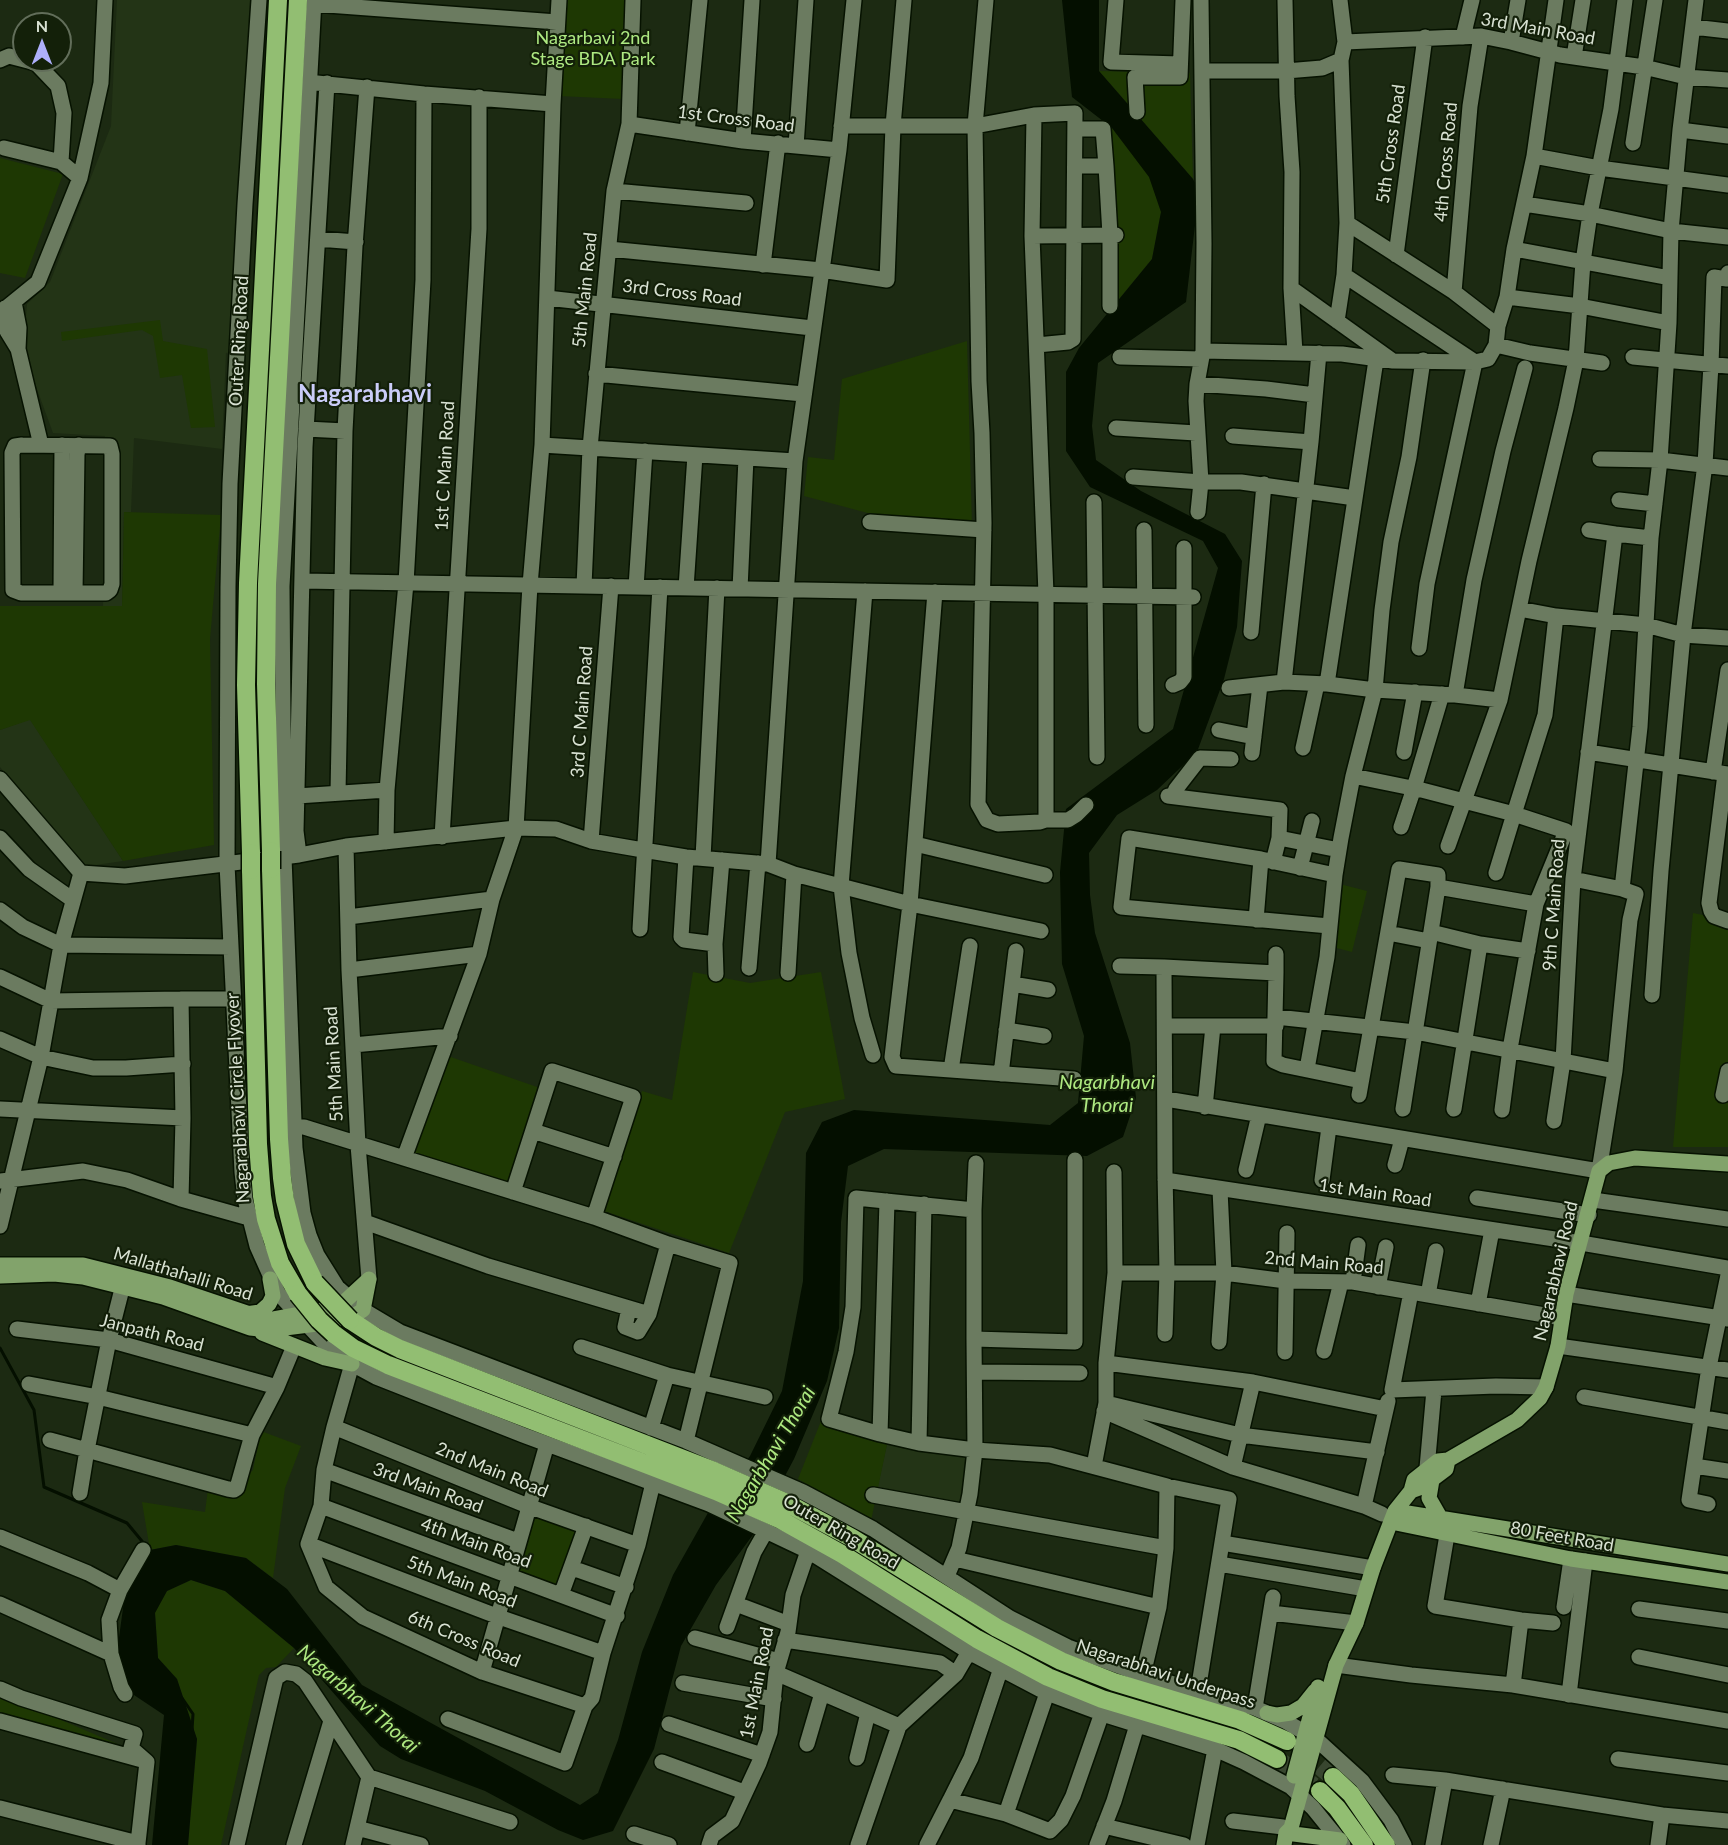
<!DOCTYPE html>
<style>
body{margin:0}
#map{position:relative;width:1728px;height:1845px;overflow:hidden;background:#1c2a12;font-family:Lato,sans-serif}
canvas{display:block}
.north{position:absolute;left:12px;top:12px;width:60px;height:60px;box-sizing:border-box;background:#132009;border:2px solid #626e5a;border-radius:50%;rotate:0deg;font-size:16px;font-weight:700;line-height:24px;text-align:center;color:#d9e2d3}
.north::after{content:'';display:block;margin:auto;width:21px;height:27px;background:#adaffb;clip-path:polygon(50% 0,100% 100%,50% 72%,0 100%)}
</style>
<div id="map">
<canvas width="1728" height="1845"></canvas>
<div class="north">N</div>
</div>
<script>
const context = document.querySelector('canvas').getContext('2d');
context.lineJoin = 'round';
function fill(path, color) { context.fillStyle = color; context.fill(path, 'evenodd'); }
const toPath = rows => new Path2D(rows.map(r => 'M' + r).join(''));
function trace(path, color, width, dash) { context.strokeStyle = color; context.lineWidth = width; context.lineCap = dash ? 'butt' : 'round'; context.setLineDash(dash || []); context.stroke(path); }
function write(font, color, halo, rows, align = 'center') {
  context.font = font + ' Lato,sans-serif'; context.lineWidth = 4.5; context.setLineDash([]); context.textBaseline = 'middle'; context.strokeStyle = halo; context.fillStyle = color; for (const [text, x, y, turn = 0] of rows) {
    context.save(); context.translate(x, y); context.rotate((+turn || 0) * Math.PI / 180); context.textAlign = isNaN(turn) ? turn : align; if (halo) context.strokeText(text, 0, 0); context.fillText(text, 0, 0); context.restore();
  }
}
const built = toPath([
 [117,0,255,0,234,352,226,353,222,449,134,438,131,512,124,513,122,606,103,606,105,436,53,433,23,351,27,304,50,282,111,126],
 [30,719,123,861,82,867,0,767,0,730],
 [888,1440,967,1458,961,1507,877,1489]
]);
const green = toPath([
 [564,0,627,0,623,99,559,96],
 [1099,71,1190,73,1193,179],
 [1112,128,1150,177,1161,212,1152,259,1115,304],
 [0,158,63,174,25,278,0,273],
 [160,320,163,341,207,349,215,427,191,428,182,375,160,378,153,336,142,330,62,341,61,332],
 [967,341,972,527,894,520,804,496,808,457,834,460,842,379],
 [124,512,221,515,210,639,214,845,123,861,30,720,0,730,0,606,122,606],
 [1336,883,1367,891,1352,952,1321,944,1329,926],
 [1693,913,1728,920,1728,1147,1673,1147],
 [693,972,750,983,821,972,845,1099,785,1112,729,1253,604,1211,642,1091,672,1100],
 [448,1056,540,1088,506,1187,414,1155],
 [821,1421,888,1440,871,1521,798,1479],
 [261,1431,301,1446,285,1488,273,1578,246,1558,176,1545,150,1550,142,1502,205,1512,208,1489,231,1491,253,1470],
 [533,1515,588,1532,569,1591,515,1573],
 [191,1580,225,1591,294,1648,276,1667,266,1668,259,1675,221,1845,188,1845,197,1739,177,1679,158,1658,155,1612,167,1591],
 [0,1694,127,1748,0,1716]
]);
const water = toPath([
 [1062,0,1099,0,1099,71,1193,179,1199,191,1186,302,1098,363,1092,426,1096,460,1141,491,1225,534,1242,561,1237,627,1224,679,1197,752,1157,790,1117,815,1089,853,1090,895,1095,933,1130,1043,1136,1098,1123,1137,1087,1156,884,1149,848,1166,841,1222,839,1328,827,1381,794,1459,755,1532,716,1585,681,1646,654,1749,613,1831,583,1840,558,1830,485,1791,401,1759,380,1746,294,1648,225,1591,191,1580,167,1591,155,1613,158,1658,177,1679,197,1739,188,1845,152,1845,164,1715,128,1691,117,1652,124,1601,150,1550,176,1545,246,1558,287,1589,362,1685,580,1805,598,1793,618,1740,642,1652,673,1575,709,1511,750,1456,782,1391,803,1281,806,1153,822,1122,854,1110,1050,1125,1078,1103,1084,1036,1062,964,1060,872,1066,809,1173,729,1218,568,1203,541,1090,487,1066,451,1066,372,1079,348,1152,259,1161,212,1149,177,1112,128,1072,97]
]);
const stream = toPath([
 [0,1348,34,1410,44,1487,127,1523,146,1546],
 [182,1698,193,1714,192,1730]
]);
const highwayTunnel = toPath([
 [1299,1749,1333,1777],
 [1277,1759,1320,1791]
]);
const minor = toPath([
 [259,0,245,204,230,484,228,587,227,864,242,1172,245,1199,257,1246,278,1293,326,1345,352,1364,376,1377,523,1435,709,1504,808,1551,969,1652,1047,1693,1109,1716,1215,1749,1244,1762,1291,1787,1313,1808,1343,1845],
 [314,0,282,586,284,857,295,1148,303,1213,309,1235,317,1255,337,1287,363,1310,400,1332,686,1441,803,1492,873,1529,1010,1618,1068,1647,1143,1675,1255,1708,1285,1721,1316,1739,1362,1781,1391,1820,1404,1845],
 [1116,0,1111,62,1180,64],
 [1285,0,1287,96,1292,172,1291,288,1295,353],
 [1340,0,1345,42,1481,36,1511,42,1560,55,1644,67,1686,77,1728,80],
 [314,4,557,22],
 [1693,27,1728,31],
 [1463,37,1472,0],
 [1345,42,1341,60,1347,223,1344,275,1475,362,1427,584,1419,648],
 [1511,42,1518,0],
 [1574,57,1583,0],
 [0,60,9,56,36,63,58,86,64,113,61,162,80,178],
 [1202,71,1286,71,1322,68,1341,60],
 [317,83,424,94,553,104],
 [1137,112,1135,77,1180,77,1183,0],
 [1034,115,1075,113,1073,339,1068,342,1037,345],
 [629,124,743,141,839,150],
 [841,126,975,126,1034,115,1032,236,1046,594,1046,820,1040,822,998,824,987,820,978,804,984,523,982,433,979,381,975,126,986,0],
 [1075,129,1103,129,1106,166],
 [1680,130,1728,136],
 [687,133,700,0],
 [743,141,752,0],
 [1633,143,1655,0],
 [796,146,806,0],
 [4,148,61,162],
 [1534,156,1599,168,1728,185],
 [1075,166,1106,166,1110,235,1110,306],
 [614,191,746,203],
 [1524,204,1590,214,1671,231,1728,237],
 [1347,223,1454,292,1498,326],
 [1032,236,1116,235],
 [318,239,356,242],
 [609,249,821,270,887,280,893,126,904,0],
 [1514,249,1670,278],
 [1396,255,1425,37],
 [763,265,778,143],
 [1291,288,1393,361],
 [1454,292,1470,106,1481,36],
 [1507,297,1580,306,1669,323],
 [547,298,812,328],
 [14,302,19,328,18,349],
 [5,308,7,331,18,349,41,445],
 [0,313,38,282,80,178,101,83,105,0],
 [1337,321,1344,275],
 [1496,345,1530,353,1602,363],
 [1203,351,1342,354,1393,361,1475,362,1488,359,1496,345,1498,326,1507,297,1514,249,1534,156,1556,0],
 [1120,357,1201,359],
 [1633,357,1728,366],
 [596,374,803,394],
 [1197,384,1266,389,1315,395],
 [1116,428,1196,433],
 [306,429,345,431],
 [1233,436,1311,442,1319,353],
 [22,445,110,446,112,454,112,584,110,590,106,593,21,593,13,590,12,453,15,446,22,445],
 [542,445,795,461],
 [1600,459,1660,460,1728,468],
 [1133,477,1201,482,1241,482,1355,498],
 [1619,500,1655,504],
 [1094,502,1097,757],
 [1198,512,1201,482,1196,401,1197,384,1203,351,1204,243,1201,0],
 [870,522,984,530],
 [1144,530,1146,725],
 [1589,530,1615,534],
 [303,581,1193,597],
 [584,586,590,448,614,191,629,124,633,0],
 [636,587,645,451],
 [686,588,695,455],
 [740,589,746,458],
 [865,591,841,886,849,953,862,1018,873,1055],
 [935,592,910,904,892,1057,896,1066,1074,1079],
 [61,593,62,445],
 [75,593,77,454,79,445],
 [1519,609,1556,616],
 [1251,632,1264,484],
 [1284,682,1311,442],
 [1327,684,1376,360],
 [1173,685,1180,682,1184,677,1184,548],
 [1229,688,1284,682,1327,684,1375,690,1455,695,1500,700],
 [1455,695,1474,580,1503,451,1525,368],
 [1219,730,1254,737],
 [1303,748,1317,684],
 [1404,752,1415,692],
 [1588,752,1728,774],
 [1252,753,1260,685],
 [1713,772,1728,670],
 [1725,774,1709,903,1711,911,1714,916,1728,921],
 [1353,776,1407,787],
 [0,779,81,873,125,876,299,855,346,846,516,828,556,829,591,841,643,850,686,857,768,864,794,874,910,904,1041,931],
 [1414,788,1514,814,1496,873],
 [338,793,345,431,355,246,367,87],
 [297,796,387,790],
 [1168,796,1280,810,1279,838,1273,862],
 [1173,796,1176,789,1200,758,1231,759],
 [1046,820,1068,820,1076,815,1086,805],
 [1401,827,1414,788,1442,694],
 [442,837,479,229,479,97],
 [0,838,29,869,73,900],
 [1279,838,1339,850],
 [591,841,611,586],
 [386,842,387,790,406,583,423,280,424,94],
 [915,844,1045,875],
 [346,846,349,970,358,1145,369,1279],
 [1448,846,1500,700,1529,561,1566,408,1576,360,1583,262,1590,214,1611,109,1625,0],
 [299,855,296,831,305,447,327,83],
 [686,857,681,937,684,940,715,944,716,974],
 [703,858,717,588],
 [768,864,795,461,839,150,854,0],
 [1300,868,1312,821],
 [1573,879,1622,889],
 [1438,887,1536,904],
 [0,910,23,927,61,945,231,947],
 [348,917,492,899],
 [1256,920,1261,859],
 [1329,926,1121,907,1129,838,1261,859,1335,875],
 [640,929,660,587],
 [1431,932,1480,944,1528,951],
 [1388,933,1429,941],
 [715,944,722,860],
 [1276,954,1276,973],
 [1120,966,1164,967],
 [749,968,758,863],
 [349,970,479,954],
 [788,973,794,874],
 [0,977,51,1001,181,999],
 [1012,984,1048,990],
 [1652,995,1661,871,1683,635,1705,464,1711,365,1714,277,1727,279,1728,273],
 [1276,1017,1415,1032,1615,1071],
 [1165,1026,1276,1026],
 [1006,1030,1044,1036],
 [0,1039,41,1057,93,1068,126,1068,183,1064],
 [353,1045,450,1036],
 [1307,1069,1327,957,1335,875,1341,838,1353,776,1375,690,1382,610,1391,542,1409,457,1423,360],
 [951,1070,970,946],
 [1001,1074,1016,951],
 [1359,1095,1399,869,1438,875,1438,887,1403,1109],
 [1723,1095,1728,1071],
 [1166,1099,1599,1171,1615,1071,1630,920,1636,894,1622,889,1640,727,1651,538,1660,460,1669,323,1671,231,1680,130,1696,0],
 [1205,1107,1213,1026],
 [0,1109,183,1118],
 [1454,1109,1480,944],
 [1502,1110,1510,1049,1536,904,1566,831,1514,814,1545,715,1556,616,1646,625,1683,635,1728,638],
 [1554,1121,1563,1061,1573,879,1615,534,1651,538],
 [294,1127,304,1127,404,1158,594,1217,668,1244,730,1263,686,1441],
 [533,1131,614,1157],
 [404,1158,479,954,492,899,516,828,530,585,542,445,553,104,559,0],
 [1395,1165,1402,1139],
 [1246,1170,1259,1115],
 [1165,1180,1581,1243,1728,1268],
 [1322,1180,1329,1127],
 [0,1181,83,1171,127,1180,181,1199,249,1218],
 [513,1192,552,1071,633,1097,594,1217],
 [1477,1198,1589,1215],
 [181,1199,183,1118,181,999,233,999],
 [1593,1200,1728,1219],
 [974,1210,856,1198,853,1307,846,1352,829,1419,880,1434,919,1443,975,1450,1050,1455,1167,1486,1229,1499,1198,1691],
 [365,1222,488,1266,649,1314,668,1244],
 [0,1226,41,1057,61,945,81,873],
 [1115,1273,1224,1273,1286,1281,1353,1282,1562,1318],
 [1728,1275,1709,1367,1694,1466,1728,1471],
 [1353,1282,1358,1245],
 [1378,1287,1386,1247],
 [1411,1292,1392,1390,1496,1386,1546,1387],
 [1566,1294,1728,1319],
 [1428,1295,1436,1251],
 [1478,1304,1492,1230],
 [629,1308,625,1327,638,1332,649,1314],
 [17,1329,109,1340,277,1387],
 [1165,1334,1167,1272,1165,1173,1164,967,1276,973,1274,1061,1283,1065,1361,1081],
 [974,1339,974,1210,976,1163],
 [1219,1342,1224,1273,1220,1190],
 [1558,1346,1728,1370],
 [581,1347,667,1375,651,1428],
 [1324,1351,1341,1282],
 [1285,1352,1287,1233],
 [1106,1363,1253,1382,1386,1409],
 [975,1372,1080,1373],
 [667,1375,765,1397],
 [29,1384,98,1397,252,1435],
 [1584,1397,1728,1422],
 [1106,1403,1240,1435,1377,1452],
 [1104,1411,1233,1467,1364,1506,1382,1514],
 [334,1427,528,1506,638,1545],
 [880,1434,887,1201],
 [50,1440,87,1450,109,1340,123,1285],
 [919,1443,924,1204],
 [1094,1466,1106,1403,1106,1363,1115,1273,1114,1172],
 [1694,1466,1689,1500,1708,1504],
 [1233,1467,1253,1382],
 [1427,1468,1434,1390],
 [324,1470,518,1541],
 [80,1493,87,1450,228,1489,234,1490,237,1488,252,1435,277,1387,294,1346],
 [873,1495,1166,1548],
 [321,1506,617,1616],
 [1364,1506,1388,1401],
 [1447,1535,1435,1606,1521,1620,1553,1623],
 [0,1537,88,1573,120,1590],
 [1222,1543,1373,1568],
 [308,1544,326,1587,363,1617,482,1672,585,1706,592,1698,603,1653,638,1545,653,1483],
 [308,1544,499,1617,603,1653],
 [308,1544,321,1506,324,1470,334,1427,352,1364],
 [955,1559,1159,1607],
 [1219,1564,1366,1589],
 [572,1568,626,1587],
 [947,1576,959,1548,970,1494,975,1450,974,1339,1075,1342,1075,1160],
 [561,1595,586,1526],
 [0,1604,111,1654],
 [736,1604,789,1624],
 [1564,1607,1571,1559],
 [1639,1609,1728,1621],
 [1271,1613,1356,1623],
 [727,1627,754,1552,766,1531],
 [695,1638,779,1661],
 [785,1640,940,1663,956,1674],
 [1639,1657,1728,1675],
 [1336,1665,1411,1675,1513,1685,1728,1721],
 [482,1672,547,1444],
 [776,1673,899,1726],
 [1143,1675,1159,1607,1166,1548,1167,1486],
 [683,1683,774,1699],
 [1513,1685,1521,1620],
 [0,1689,21,1698,135,1734,131,1748,147,1762],
 [125,1694,121,1687,111,1654,109,1620,120,1590,143,1550],
 [1569,1695,1585,1561],
 [1255,1708,1273,1597],
 [448,1719,565,1763,585,1706],
 [0,1721,142,1760],
 [669,1724,762,1755],
 [807,1744,822,1693],
 [857,1758,868,1713],
 [1618,1759,1728,1773],
 [662,1762,744,1792],
 [1393,1775,1445,1780,1662,1815],
 [950,1800,971,1758,1001,1668],
 [0,1808,138,1843,138,1845],
 [1006,1814,1050,1831,1061,1820,1073,1796,1102,1713],
 [1233,1821,1283,1827],
 [1104,1826,1184,1845],
 [357,1828,421,1845],
 [634,1834,669,1845],
 [138,1843,147,1762],
 [237,1845,274,1686,276,1678,285,1672,296,1674,305,1681,369,1777,510,1822],
 [294,1845,331,1721],
 [353,1845,369,1777],
 [709,1845,712,1836,732,1821,759,1763,770,1732,776,1673,788,1632,793,1595,808,1551],
 [858,1845,899,1726,956,1674,973,1645],
 [927,1845,950,1800,1006,1814,1047,1693],
 [1097,1845,1114,1801,1137,1725],
 [1197,1845,1215,1749],
 [1433,1845,1445,1780],
 [1491,1845,1503,1789],
 [1658,1845,1662,1815,1728,1821]
]);
const major = toPath([
 [0,1265,83,1265,170,1287,268,1320,334,1308,343,1303,369,1279,363,1310,355,1315,317,1324,269,1330,250,1328,163,1297,83,1277,54,1274,0,1276],
 [246,1314,260,1312,269,1304,273,1296,270,1279],
 [262,1333,325,1358,352,1364],
 [1448,1460,1517,1420,1540,1398,1546,1387,1558,1346,1566,1294,1599,1171,1609,1163,1635,1158,1728,1164],
 [1432,1480,1429,1498,1441,1519],
 [1395,1511,1728,1564],
 [1391,1522,1571,1559,1728,1582],
 [1267,1713,1277,1715,1291,1713,1303,1706,1315,1691],
 [1294,1776,1318,1687],
 [1286,1833,1340,1840],
 [1284,1845,1286,1833,1291,1828,1336,1665,1356,1623,1373,1568,1395,1511,1411,1491,1414,1480,1438,1461,1448,1460,1446,1469,1422,1487,1411,1491]
]);
const highway = toPath([
 [271,851,266,684,267,584,298,0],
 [251,853,246,685,248,583,278,0],
 [271,869,279,1139,282,1178,285,1200,296,1244,315,1283],
 [251,870,258,1144,262,1196,266,1219,280,1263,298,1294],
 [350,1320,376,1337,400,1349,714,1471,787,1503,852,1538,997,1628,1061,1661,1114,1682,1240,1720,1287,1741],
 [334,1334,353,1348,388,1365,716,1491,779,1519,842,1554,977,1639,1048,1677,1102,1699,1239,1740,1277,1759],
 [1333,1777,1351,1794,1386,1845],
 [1320,1791,1337,1808,1364,1845]
]);
const highwayBridge = toPath([
 [271,851,271,869],
 [251,853,251,870],
 [315,1283,350,1320],
 [298,1294,319,1320,334,1334]
]);
const streetNames = [
 ["3rd Main Road",1538,29,10],
 ["1st Cross Road",736,119,7],
 ["5th Cross Road",1391,144,-82],
 ["4th Cross Road",1446,162,-85],
 ["5th Main Road",585,290,-84],
 ["3rd Cross Road",682,293,7],
 ["Outer Ring Road",239,341,-87],
 ["1st C Main Road",445,466,-87],
 ["3rd C Main Road",582,712,-86],
 ["9th C Main Road",1554,905,-86],
 ["5th Main Road",334,1064,-93],
 ["Nagarabhavi Circle Flyover",238,1098,-93],
 ["1st Main Road",1375,1193,8],
 ["2nd Main Road",1324,1263,5],
 ["Nagarabhavi Road",1556,1271,-77],
 ["Mallathahalli Road",183,1274,17],
 ["Janpath Road",152,1333,14],
 ["2nd Main Road",492,1470,22],
 ["3rd Main Road",428,1488,20],
 ["Outer Ring Road",841,1532,30],
 ["80 Feet Road",1562,1537,10],
 ["4th Main Road",476,1543,20],
 ["5th Main Road",462,1582,21],
 ["6th Cross Road",464,1639,23],
 ["Nagarabhavi Underpass",1166,1674,18],
 ["1st Main Road",757,1683,-79]
];
const parkNames = [
 ["Nagarbavi 2nd",593,38],
 ["Stage BDA Park",593,59]
];
const waterNames = [
 ["Nagarbhavi",1107,1083],
 ["Thorai",1107,1106],
 ["Nagarbhavi Thorai",771,1454,-59],
 ["Nagarbhavi Thorai",358,1699,41]
];
const districtNames = [
 ["Nagarabhavi",365,394]
];
fill(built, '#233416');
fill(green, '#1e3803');
fill(water, '#040f00');
trace(stream, '#040f00', 3);
trace(highwayTunnel, '#38462f', 18, [18, 9]);
trace(minor, '#061200', 18);
trace(major, '#061200', 18);
trace(highway, '#061200', 21);
trace(minor, '#6b7b60', 15);
trace(major, '#82a36b', 15);
trace(highway, '#92be72', 18);
trace(highwayBridge, '#061200', 21, []);
trace(highwayBridge, '#92be72', 18);
write('18px', '#d9e2d3', '#132009', streetNames);
write('18px', '#aee982', '#132009', parkNames);
write('italic 20px', '#aee981', '#132009', waterNames);
write('bold 24px', '#caccf8', '#132009', districtNames);
</script>
